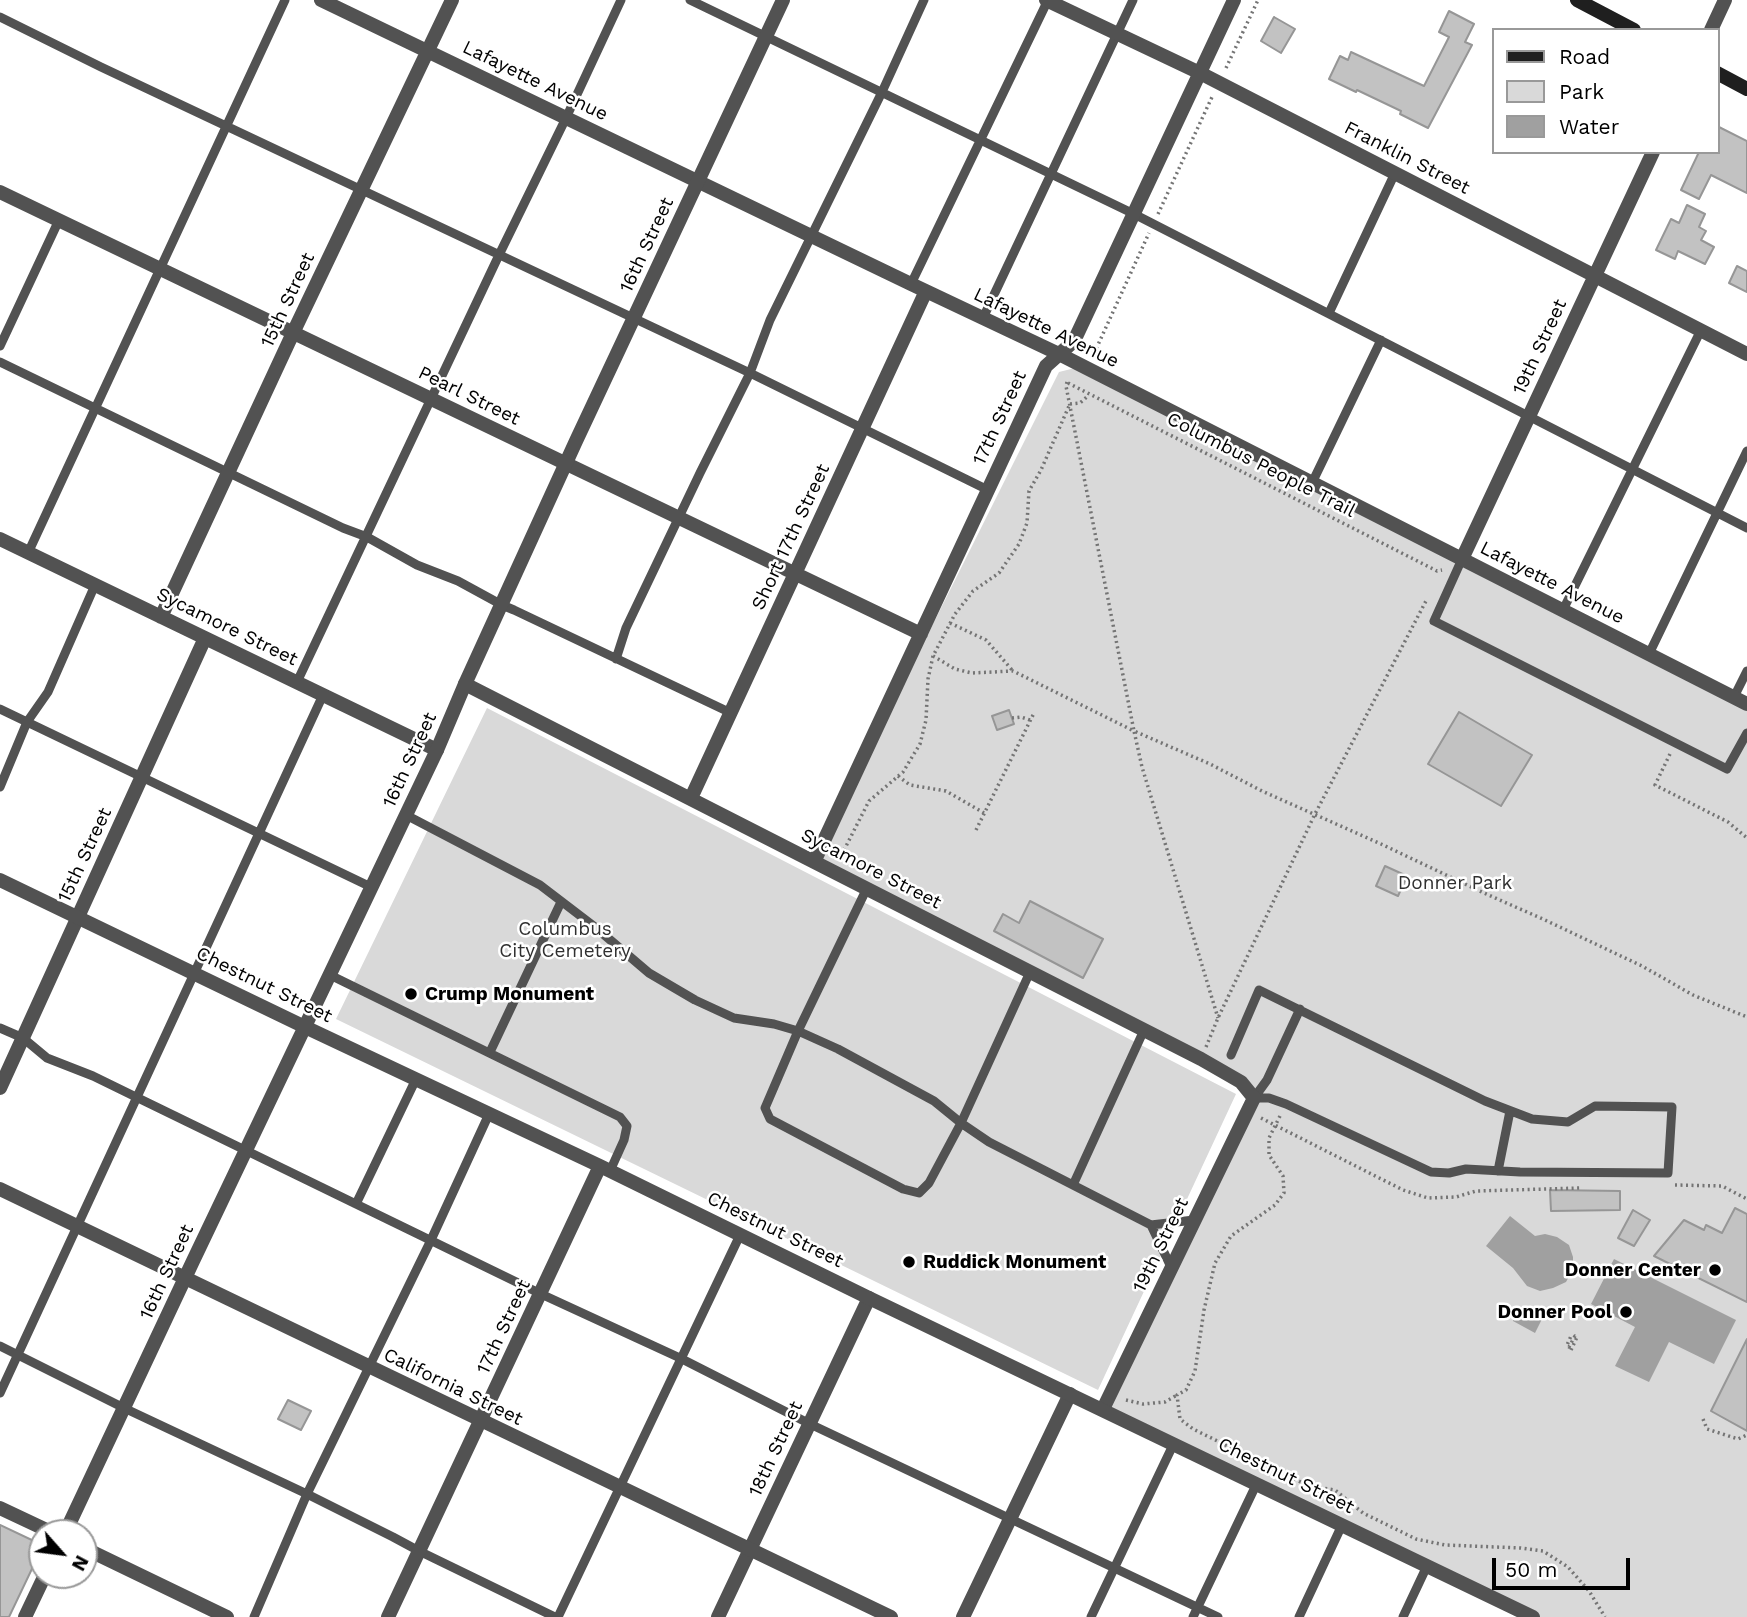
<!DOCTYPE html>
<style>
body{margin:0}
#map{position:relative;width:1747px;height:1617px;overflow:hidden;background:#fff;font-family:"Work Sans",sans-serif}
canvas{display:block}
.legend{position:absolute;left:1492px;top:28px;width:228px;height:126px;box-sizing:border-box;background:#fff;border:2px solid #999;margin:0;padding:9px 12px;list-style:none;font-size:21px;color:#000}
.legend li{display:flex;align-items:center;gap:14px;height:35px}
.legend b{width:35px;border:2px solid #999}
.north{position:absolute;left:28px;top:1519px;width:70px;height:70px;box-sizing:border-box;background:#fff;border:2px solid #999;border-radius:50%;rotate:118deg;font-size:19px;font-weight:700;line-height:28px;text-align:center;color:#000}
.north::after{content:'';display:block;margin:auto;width:24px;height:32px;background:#000;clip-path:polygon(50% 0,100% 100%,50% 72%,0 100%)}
.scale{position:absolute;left:1492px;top:1558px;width:138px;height:32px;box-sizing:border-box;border:4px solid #000;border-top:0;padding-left:9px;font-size:21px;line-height:24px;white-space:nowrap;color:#000;-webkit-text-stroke:5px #fff;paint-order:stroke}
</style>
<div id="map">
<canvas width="1747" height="1617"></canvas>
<ul class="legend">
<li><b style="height:9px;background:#1f1f1f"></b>Road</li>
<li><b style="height:19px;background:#d9d9d9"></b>Park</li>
<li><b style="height:19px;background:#a0a0a0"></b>Water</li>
</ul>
<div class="north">N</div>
<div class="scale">50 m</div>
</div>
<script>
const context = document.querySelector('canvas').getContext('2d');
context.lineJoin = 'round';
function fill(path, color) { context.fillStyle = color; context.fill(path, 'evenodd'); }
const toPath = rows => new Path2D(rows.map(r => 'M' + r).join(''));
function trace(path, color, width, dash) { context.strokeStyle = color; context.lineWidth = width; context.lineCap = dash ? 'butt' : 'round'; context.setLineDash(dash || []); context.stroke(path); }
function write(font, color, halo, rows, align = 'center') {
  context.font = font + ' "Work Sans",sans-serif'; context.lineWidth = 5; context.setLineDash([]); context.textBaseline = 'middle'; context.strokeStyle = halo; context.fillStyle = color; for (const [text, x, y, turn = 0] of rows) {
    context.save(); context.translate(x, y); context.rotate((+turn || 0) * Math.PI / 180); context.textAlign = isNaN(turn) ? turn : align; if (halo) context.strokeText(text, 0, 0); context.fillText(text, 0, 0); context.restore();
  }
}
const green = toPath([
 [1083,366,1747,704,1747,1617,1533,1617,1103,1409,1254,1097,1240,1082,814,862,1059,372],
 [487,708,1236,1094,1098,1390,336,1019]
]);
const water = toPath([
 [1510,1216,1535,1236,1545,1234,1557,1237,1569,1245,1573,1257,1573,1269,1566,1282,1553,1288,1540,1291,1527,1286,1513,1268,1486,1246],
 [1614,1259,1736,1320,1714,1364,1669,1342,1649,1382,1615,1366,1635,1327,1591,1304],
 [1520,1306,1543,1317,1535,1333,1513,1321]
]);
const building = toPath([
 [1449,11,1474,24,1465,42,1472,45,1428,128,1400,114,1401,111,1357,90,1356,92,1329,79,1340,56,1348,60,1351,52,1424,86,1449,37,1439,32,1449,11],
 [1274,17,1295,29,1281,53,1261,41,1274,17],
 [1717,126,1747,141,1747,193,1711,175,1699,199,1681,190,1699,152,1717,152,1717,126],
 [1687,205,1705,214,1699,227,1706,231,1701,240,1714,247,1705,264,1678,251,1675,259,1656,250,1671,219,1679,223,1687,205],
 [1737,266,1747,271,1747,292,1729,283,1737,266],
 [1009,710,1014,724,997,730,992,716,1009,710],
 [1459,712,1532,755,1501,806,1428,764,1459,712],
 [1385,866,1407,876,1398,896,1376,886,1385,866],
 [1030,901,1103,939,1083,978,994,931,1003,914,1019,923,1030,901],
 [1550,1190,1620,1191,1620,1210,1551,1211,1550,1190],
 [1735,1208,1747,1214,1747,1302,1654,1256,1684,1220,1704,1230,1706,1225,1722,1233,1735,1208],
 [1633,1210,1650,1220,1634,1246,1618,1238,1633,1210],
 [1747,1339,1747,1431,1711,1411,1747,1339],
 [288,1400,311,1411,301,1430,278,1419,288,1400],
 [0,1525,36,1542,40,1552,9,1617,0,1617,0,1525]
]);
const path = toPath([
 [1226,68,1258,0],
 [1158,214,1212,97],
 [1093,353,1097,347,1149,233],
 [1067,382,1066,386,1134,731,1210,764,1262,791,1381,844,1484,893,1545,920,1642,966,1693,995,1747,1017],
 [1068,383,1437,571,1442,570],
 [1070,404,1080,403,1089,395],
 [950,623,986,640,1013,671],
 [933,656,955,669,972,673,1013,671,1134,731,1142,767,1218,1018],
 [1012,718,1021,717,1030,720],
 [1670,754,1655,785,1728,822,1747,838],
 [898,776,910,785,946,791,984,813],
 [976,830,1034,713],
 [842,859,840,858,869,801,903,772,920,744,926,720,928,679,933,656,955,614,973,591,999,573,1019,544,1027,523,1029,491,1041,470,1069,406],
 [1206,1047,1218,1018,1315,814,1427,599],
 [1280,1116,1269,1138,1269,1155,1283,1176,1284,1193,1275,1205,1231,1236,1215,1263,1204,1310,1195,1371,1186,1390,1177,1395,1180,1419,1193,1429,1309,1486,1335,1490,1363,1513,1416,1539,1445,1545,1521,1548,1543,1551,1568,1567,1589,1591,1605,1617],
 [1261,1118,1403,1190,1428,1198,1456,1197,1476,1191,1581,1188],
 [1675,1185,1722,1186,1747,1199],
 [1571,1350,1577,1337,1575,1336,1569,1347,1567,1345,1571,1336],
 [1126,1400,1143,1404,1165,1402,1177,1395],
 [1703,1419,1707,1429,1738,1439,1747,1435]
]);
const service = toPath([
 [690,0,1134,214,1747,528],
 [0,17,101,67,750,373,988,490],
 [911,284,1048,0],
 [1329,313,1395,173],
 [983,318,1133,0],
 [0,346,59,220],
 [0,362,343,528,367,537,417,565,458,581,502,605,514,610,731,713],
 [1312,483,1381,340],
 [28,553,285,0],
 [1462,559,1434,621,1727,769,1747,733],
 [1563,610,1701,330],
 [1649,654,1747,451],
 [616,659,626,628,700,473,750,373,770,320,882,92,924,0],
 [297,682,499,255,566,118,621,0],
 [1734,697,1747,671],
 [0,709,371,887],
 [0,787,27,722,48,692,95,585],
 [406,815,540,885,595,927,649,973,695,1000,734,1018,774,1024,798,1031,838,1049,934,1101,961,1123,989,1142,1151,1225,1171,1267],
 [867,888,798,1031,765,1108,770,1119,903,1189,919,1193,929,1183,961,1123,1030,972],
 [330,975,620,1117,627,1126,624,1140,610,1171],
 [0,1028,23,1038,47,1058,93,1076,136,1097,541,1294,680,1358,810,1424,1218,1617],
 [490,1052,561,902],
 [1231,1055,1259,990,1485,1101,1532,1119,1568,1122,1595,1106,1672,1107,1668,1173,1520,1172,1466,1169,1449,1173,1431,1172,1286,1104,1269,1098,1254,1098],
 [1254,1098,1267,1080,1300,1009],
 [1498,1171,1510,1111],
 [1073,1185,1144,1030],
 [356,1204,416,1079],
 [1151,1225,1194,1220],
 [0,1346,124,1408,307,1494,393,1537,419,1551,555,1617],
 [0,1393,323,695],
 [254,1617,307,1494,431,1240,489,1114],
 [558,1617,740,1235],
 [1091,1617,1174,1443],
 [1193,1617,1257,1483],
 [1299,1617,1342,1525],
 [1403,1617,1427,1566]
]);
const minor = toPath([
 [321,0,911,284,1059,354,1747,704],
 [1046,0,1200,73,1747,354],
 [1711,30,1725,0],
 [0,192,921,634],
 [0,539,437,750],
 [1462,559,1653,152],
 [161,617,293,333,452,0],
 [465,684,1201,1059,1241,1082,1254,1098,1103,1409],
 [691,798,926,291],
 [814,862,1046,366,1074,341,1234,0],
 [0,1088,205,638],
 [0,1508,53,1533],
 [84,1548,227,1617],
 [718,1617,869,1298],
 [963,1617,1070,1394]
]);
const tertiary = toPath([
 [0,880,305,1027,600,1166,869,1298,1533,1617],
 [0,1189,891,1617],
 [65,1533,193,1261,437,750,465,684,576,441,783,0],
 [25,1617,45,1575],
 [388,1617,600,1166]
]);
const secondary = toPath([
 [1577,0,1634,30],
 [1717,73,1747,89]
]);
const markers = [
 [411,994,7,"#000"],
 [909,1262,7,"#000"],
 [1715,1270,7,"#000"],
 [1626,1312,7,"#000"]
];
const streetNames = [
 ["Lafayette Avenue",535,81,26],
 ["Franklin Street",1407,158,27],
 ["16th Street",647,245,-65],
 ["15th Street",288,300,-65],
 ["Lafayette Avenue",1046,328,26],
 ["19th Street",1540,347,-65],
 ["Pearl Street",469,396,26],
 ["17th Street",1000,418,-65],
 ["Columbus People Trail",1261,465,27],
 ["Short 17th Street",791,537,-65],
 ["Lafayette Avenue",1552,583,27],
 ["Sycamore Street",227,627,26],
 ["16th Street",410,760,-65],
 ["15th Street",85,855,-65],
 ["Sycamore Street",871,869,27],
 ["Chestnut Street",264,985,26],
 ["Chestnut Street",775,1230,26],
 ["19th Street",1161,1245,-64],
 ["16th Street",167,1272,-65],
 ["17th Street",504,1327,-65],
 ["California Street",453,1387,26],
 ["18th Street",776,1449,-65],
 ["Chestnut Street",1286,1476,26]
];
const parkNames = [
 ["Donner Park",1455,883],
 ["Columbus",565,929],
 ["City Cemetery",565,951]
];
const poiNames = [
 ["Crump Monument",425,994],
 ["Ruddick Monument",923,1262],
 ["Donner Center",1701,1270,"right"],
 ["Donner Pool",1612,1312,"right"]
];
fill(green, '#d9d9d9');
fill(water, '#a0a0a0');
fill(building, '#c2c2c2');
trace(building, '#969696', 2);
trace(path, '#747474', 3.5, [2, 3.5]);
trace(service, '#525252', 9);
trace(minor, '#525252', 14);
trace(tertiary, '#525252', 14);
trace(secondary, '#1f1f1f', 14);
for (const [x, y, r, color] of markers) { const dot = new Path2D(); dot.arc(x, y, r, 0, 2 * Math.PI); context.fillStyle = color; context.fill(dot); trace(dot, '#fff', 2.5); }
write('19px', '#000', '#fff', streetNames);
write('19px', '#303030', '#fff', parkNames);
write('bold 19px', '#000', '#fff', poiNames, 'left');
</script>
